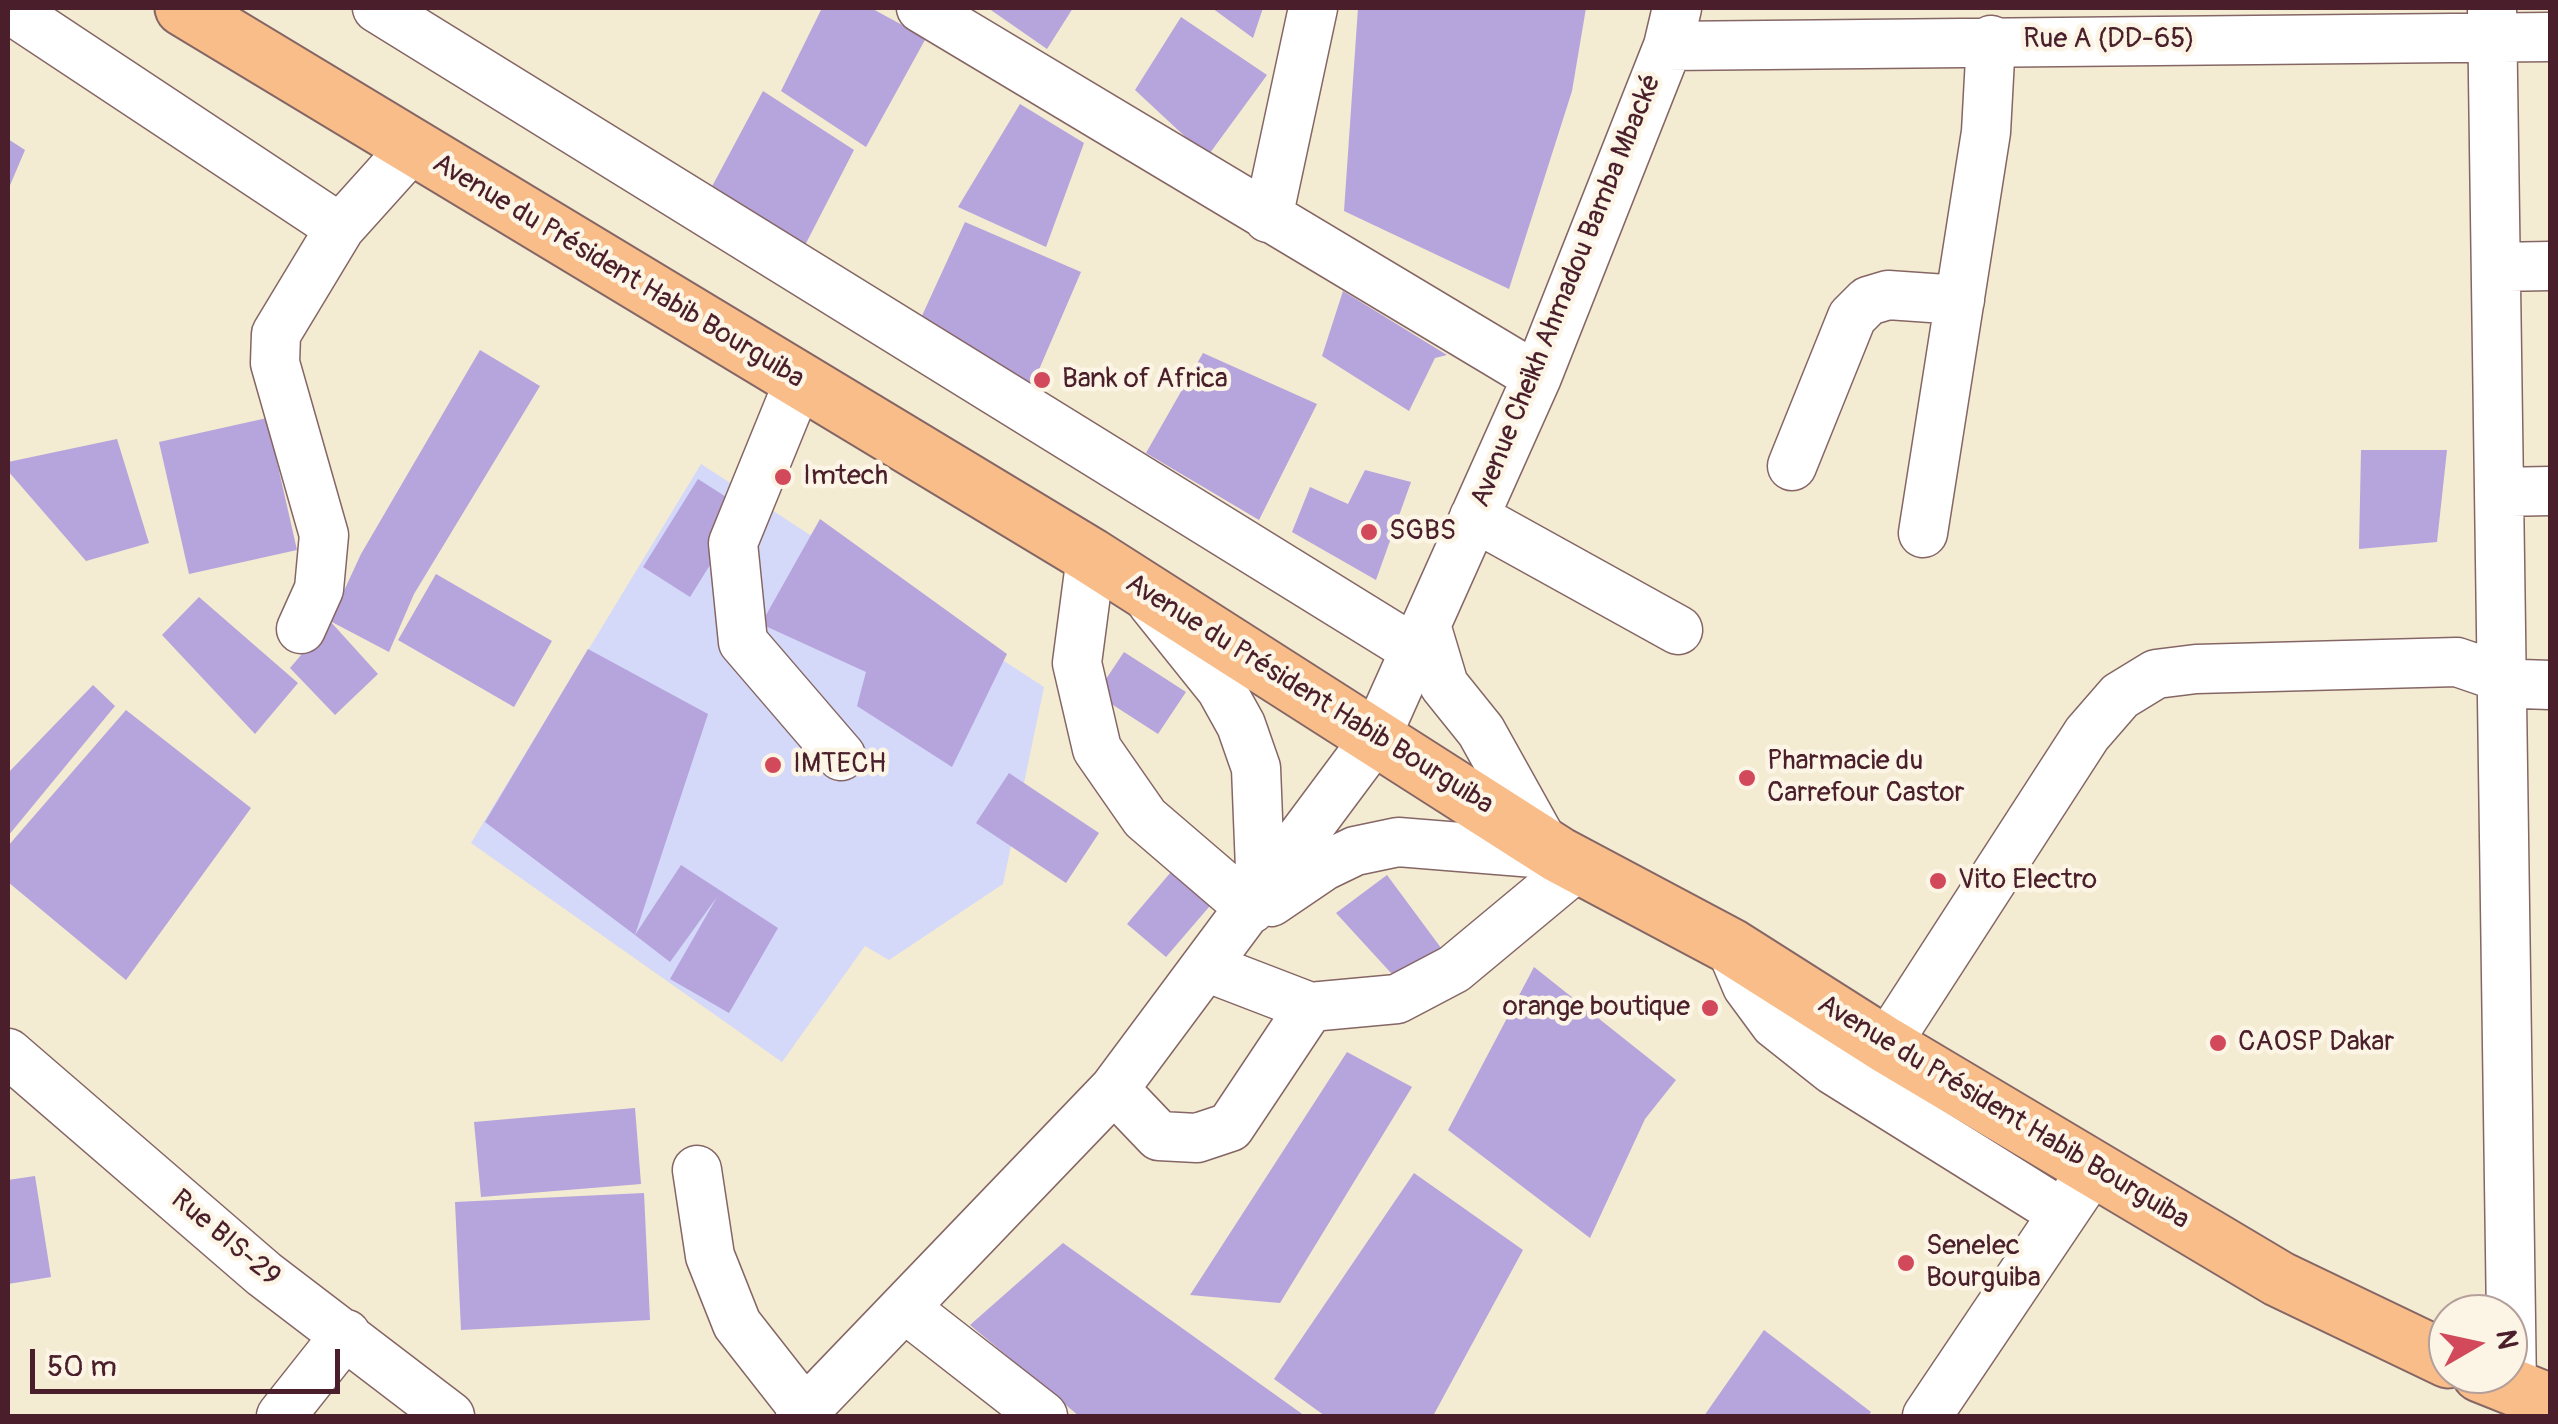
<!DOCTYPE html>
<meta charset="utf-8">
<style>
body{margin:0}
#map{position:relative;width:2558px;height:1424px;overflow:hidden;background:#f3ebd2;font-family:Pangolin,sans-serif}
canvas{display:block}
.frame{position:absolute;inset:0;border:10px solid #4a1f2b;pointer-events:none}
.north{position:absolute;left:2428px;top:1294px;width:100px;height:100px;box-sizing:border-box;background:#fcf5e5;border:2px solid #b59f9b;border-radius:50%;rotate:81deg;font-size:28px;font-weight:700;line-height:40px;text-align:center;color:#4a1f2b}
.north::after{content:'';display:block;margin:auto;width:35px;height:45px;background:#d1495b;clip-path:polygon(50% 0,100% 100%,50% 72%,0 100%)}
.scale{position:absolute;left:30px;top:1349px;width:310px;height:45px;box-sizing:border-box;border:5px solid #4a1f2b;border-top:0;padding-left:12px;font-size:30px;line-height:35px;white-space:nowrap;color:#4a1f2b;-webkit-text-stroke:8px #fcf5e5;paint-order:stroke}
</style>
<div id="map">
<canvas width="2558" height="1424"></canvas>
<div class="frame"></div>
<div class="north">N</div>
<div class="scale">50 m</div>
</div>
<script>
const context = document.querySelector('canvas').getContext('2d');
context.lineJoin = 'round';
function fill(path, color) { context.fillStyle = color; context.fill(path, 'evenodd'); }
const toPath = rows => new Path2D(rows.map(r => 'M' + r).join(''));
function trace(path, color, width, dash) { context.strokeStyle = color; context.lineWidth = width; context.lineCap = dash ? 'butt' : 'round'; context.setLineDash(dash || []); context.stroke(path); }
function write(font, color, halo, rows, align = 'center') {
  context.font = font + ' Pangolin,sans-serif'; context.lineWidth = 9; context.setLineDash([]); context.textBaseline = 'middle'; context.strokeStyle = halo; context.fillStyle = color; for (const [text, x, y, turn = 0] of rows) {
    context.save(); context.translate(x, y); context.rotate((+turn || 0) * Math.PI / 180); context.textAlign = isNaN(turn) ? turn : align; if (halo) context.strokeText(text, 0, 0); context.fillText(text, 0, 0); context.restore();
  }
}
const built = toPath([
 [701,464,1044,687,1003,884,889,960,865,946,782,1062,471,843]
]);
const building = toPath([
 [822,8,871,8,926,38,866,147,781,91],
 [988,8,1073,8,1047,49],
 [1212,8,1263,8,1253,38],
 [1358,8,1586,8,1572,91,1509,289,1344,211],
 [1181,17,1267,75,1207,157,1135,90],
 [763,91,854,150,802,251,709,192],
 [1020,104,1084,143,1046,247,958,207],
 [8,139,25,150,8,190],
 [965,222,1081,272,1025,402,915,331],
 [1343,291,1447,355,1435,358,1409,411,1322,356],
 [480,350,540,386,414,594,389,652,330,621,378,674,335,715,290,668,330,621,361,554],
 [1203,353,1317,404,1259,520,1146,453],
 [267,418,297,550,189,574,159,442],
 [117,439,149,543,86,561,8,471,8,462],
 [2361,450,2447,450,2437,542,2359,549],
 [1365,470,1411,482,1376,580,1292,532,1310,487,1348,504],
 [698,479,745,509,690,597,643,567],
 [820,519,1007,654,952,767,857,706,866,672,761,624],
 [436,574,552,641,514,707,398,640],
 [199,597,298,683,255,734,162,635],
 [588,649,708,714,635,935,485,822],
 [1124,652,1186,692,1158,734,1096,694],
 [93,685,115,706,8,836,8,773],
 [126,710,251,808,126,980,8,882,8,846],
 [1009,773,1099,833,1066,883,976,823],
 [681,865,778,928,729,1013,670,979,717,897,670,962,635,935],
 [1176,866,1215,900,1166,957,1127,924],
 [1387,875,1447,956,1402,985,1336,913],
 [1534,967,1676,1080,1645,1119,1590,1238,1448,1130],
 [1347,1052,1412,1087,1280,1303,1190,1295],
 [635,1108,641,1184,481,1197,474,1122],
 [1414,1173,1523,1250,1433,1416,1325,1416,1274,1379],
 [35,1176,51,1277,8,1284,8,1180],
 [644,1193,650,1320,461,1330,455,1202],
 [1063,1243,1305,1416,1079,1416,970,1325],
 [1764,1330,1871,1412,1868,1416,1704,1416]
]);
const minor = toPath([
 [8,8,340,228],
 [377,8,1415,650],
 [921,8,1537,377],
 [2492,8,2512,1388],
 [1668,46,2550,37],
 [1268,218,1313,8],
 [2496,267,2550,266],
 [799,381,733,543,743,642,841,756],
 [1792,466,1852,317,1868,301,1888,295,1960,300],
 [2499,492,2550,491],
 [1474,517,1678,630],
 [1923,533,1986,132,1991,40],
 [1091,556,1077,663,1097,749,1145,818,1251,909],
 [1152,603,1221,689,1241,725,1256,768,1261,894],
 [1426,625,1444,685,1481,731,1545,846],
 [301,629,319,589,324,535,275,363,276,334,340,228,412,148],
 [1271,902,1324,866,1355,851,1398,842,1559,855],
 [1730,946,1747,986,1775,1024,1833,1070,2062,1213],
 [1206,967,1310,1007,1397,999,1454,969,1579,865],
 [1886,1045,2087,734,2120,696,2156,674,2196,669,2457,662,2521,684,2550,685],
 [8,1053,264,1274,450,1416],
 [1114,1089,1159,1136,1197,1138,1230,1127,1310,1007],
 [697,1170,710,1256,737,1324,806,1412],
 [906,1309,1043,1416],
 [281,1416,346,1334],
 [800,1416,1114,1089,1376,737,1537,377,1668,46,1677,8],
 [1927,1416,2081,1187]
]);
const major = toPath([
 [183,8,1091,556,1559,855,1730,946,1886,1045,2279,1279,2448,1360],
 [2480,1374,2550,1402]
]);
const markers = [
 [1042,380,10,"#d1495b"],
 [783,477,10,"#d1495b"],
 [1369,532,10,"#d1495b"],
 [773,765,10,"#d1495b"],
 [1747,778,10,"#d1495b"],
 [1938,881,10,"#d1495b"],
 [1710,1008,10,"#d1495b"],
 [2218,1043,10,"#d1495b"],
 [1906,1263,10,"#d1495b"]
];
const streetNames = [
 ["Rue A (DD-65)",2109,40],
 ["Avenue du Président Habib Bourguiba",618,272,31],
 ["Avenue Cheikh Ahmadou Bamba Mbacké",1567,291,-68],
 ["Avenue du Président Habib Bourguiba",1309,695,32],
 ["Avenue du Président Habib Bourguiba",2003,1113,31],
 ["Rue BIS-29",225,1239,40]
];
const poiNames = [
 ["Bank of Africa",1062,380],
 ["Imtech",803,477],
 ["SGBS",1389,532],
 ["Pharmacie du",1767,762],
 ["Carrefour Castor",1767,794],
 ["IMTECH",793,765],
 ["Vito Electro",1958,881],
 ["orange boutique",1690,1008,"right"],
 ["CAOSP Dakar",2238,1043],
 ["Senelec",1926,1247],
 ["Bourguiba",1926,1279]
];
fill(built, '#d4d8f9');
fill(building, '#b6a4dc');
trace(minor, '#856665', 51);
trace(major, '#856665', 59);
trace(minor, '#fff', 48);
trace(major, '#f9bd89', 55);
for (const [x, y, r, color] of markers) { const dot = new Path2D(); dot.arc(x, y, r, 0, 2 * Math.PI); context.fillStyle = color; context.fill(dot); trace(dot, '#fcf5e5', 4); }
write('28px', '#4a1f2b', '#fcf5e5', streetNames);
write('28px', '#4a1f2b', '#fcf5e5', poiNames, 'left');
</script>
